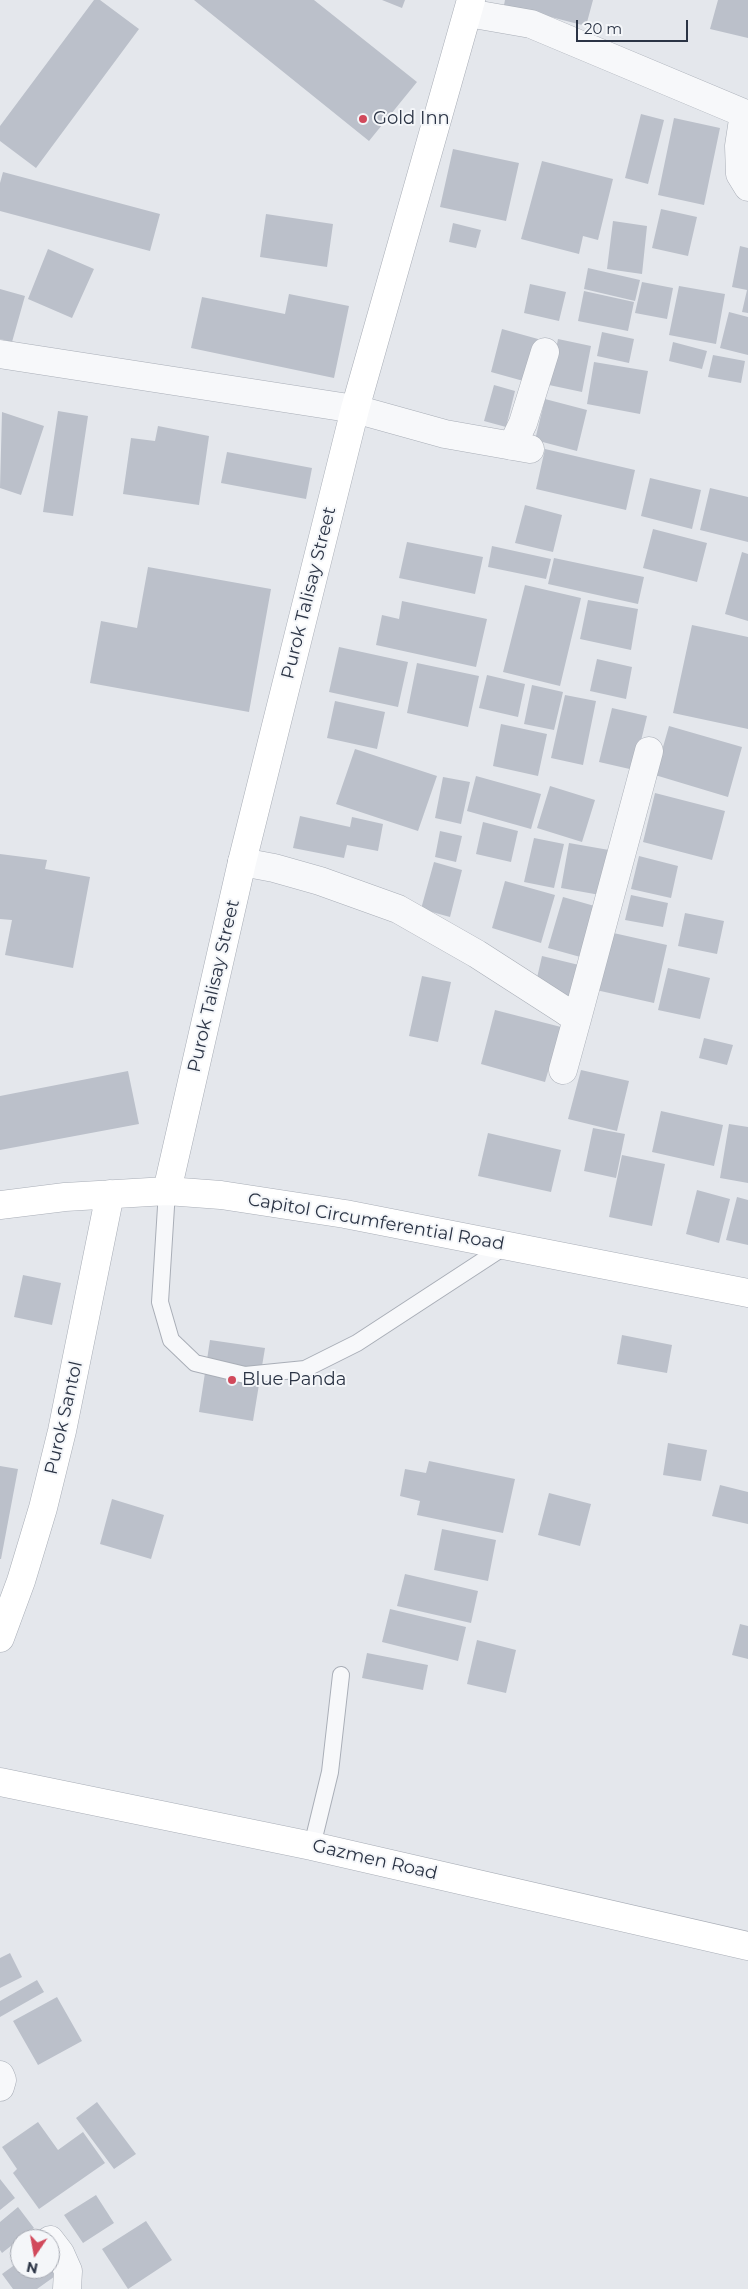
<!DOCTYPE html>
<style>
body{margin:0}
#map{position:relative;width:748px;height:2289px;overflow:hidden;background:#e4e7ec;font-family:Montserrat,sans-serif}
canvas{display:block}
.north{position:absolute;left:10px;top:2229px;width:50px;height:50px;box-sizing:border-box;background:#f4f6f9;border:1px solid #a4a8b1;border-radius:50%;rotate:192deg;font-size:14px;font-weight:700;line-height:20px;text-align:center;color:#2b3445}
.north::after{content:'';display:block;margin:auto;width:18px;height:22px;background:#d1495b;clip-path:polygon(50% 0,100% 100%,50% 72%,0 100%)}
.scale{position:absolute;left:576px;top:20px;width:112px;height:22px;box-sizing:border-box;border:2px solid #2b3445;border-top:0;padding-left:6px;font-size:15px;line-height:18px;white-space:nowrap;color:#2b3445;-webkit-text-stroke:4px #f4f6f9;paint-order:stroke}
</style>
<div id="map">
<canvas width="748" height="2289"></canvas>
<div class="north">N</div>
<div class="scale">20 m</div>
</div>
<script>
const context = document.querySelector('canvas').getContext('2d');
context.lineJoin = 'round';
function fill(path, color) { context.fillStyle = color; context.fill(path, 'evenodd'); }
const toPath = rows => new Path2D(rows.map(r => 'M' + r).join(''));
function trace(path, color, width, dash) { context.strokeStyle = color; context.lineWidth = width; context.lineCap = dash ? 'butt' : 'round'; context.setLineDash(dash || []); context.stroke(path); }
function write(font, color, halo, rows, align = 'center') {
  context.font = font + ' Montserrat,sans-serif'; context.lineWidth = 4; context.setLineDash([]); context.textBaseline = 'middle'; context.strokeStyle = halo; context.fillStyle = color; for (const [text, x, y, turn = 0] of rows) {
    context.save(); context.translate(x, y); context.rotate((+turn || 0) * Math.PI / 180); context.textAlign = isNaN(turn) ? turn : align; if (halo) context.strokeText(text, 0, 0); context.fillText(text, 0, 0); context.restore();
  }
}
const building = toPath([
 [94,0,100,0,139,29,36,168,0,141,0,126],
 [194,0,314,0,417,82,369,141],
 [382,0,405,0,402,8],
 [505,0,593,0,586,26,504,5],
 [718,0,748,0,748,38,710,29],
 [641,114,664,120,648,184,625,178],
 [674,118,720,128,704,205,658,195],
 [453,149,519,163,506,221,440,207],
 [542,161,613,179,598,240,583,236,579,254,521,239],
 [3,172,160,214,150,251,0,211,0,183],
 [661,209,697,217,688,256,652,248],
 [266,214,333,224,327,267,260,257],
 [613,221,647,226,642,274,607,269],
 [453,223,481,230,476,248,449,242],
 [740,246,748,248,748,313,742,312,747,290,732,287],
 [48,249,94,269,72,318,28,299],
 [588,268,640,280,635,301,584,289],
 [642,282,673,288,667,319,635,313],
 [530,284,566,292,559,321,524,313],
 [679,286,725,294,716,344,669,335],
 [0,289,25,296,12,342,0,339],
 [584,291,634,302,628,331,578,321],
 [289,294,349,306,334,378,191,348,202,297,285,314],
 [729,312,748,317,748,355,720,348],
 [502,329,538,339,527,382,491,372],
 [602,332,634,339,629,363,597,356],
 [558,339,591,346,582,392,549,385],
 [673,342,707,351,702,369,669,361],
 [713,355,745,361,741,383,708,377],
 [594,362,648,371,640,414,587,404],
 [494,385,515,391,506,427,484,421],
 [545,399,587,410,577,451,535,440],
 [58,411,88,416,73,516,43,512],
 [2,412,44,426,21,495,0,488],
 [158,426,209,436,199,505,123,494,131,438,155,441],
 [545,449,635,470,626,510,536,489],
 [227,452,312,468,306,499,221,483],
 [650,478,701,490,692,529,641,516],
 [710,488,748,497,748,542,700,530],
 [525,505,562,515,553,552,515,543],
 [653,529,707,543,697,582,643,568],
 [407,542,483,557,475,594,399,578],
 [492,546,551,559,546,579,488,567],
 [742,552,748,554,748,621,725,614],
 [554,558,644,577,638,604,548,584],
 [148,567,271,589,249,712,90,683,101,621,137,628],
 [525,585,581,598,560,686,503,672],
 [588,600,638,609,631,650,580,639],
 [402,601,487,619,476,667,376,645,382,615,399,619],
 [692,625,748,637,748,729,673,713],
 [339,647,408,662,398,707,329,692],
 [597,659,632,667,626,699,590,691],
 [417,663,479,676,468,727,407,713],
 [487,675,525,684,518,717,479,708],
 [532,685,563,692,554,730,524,724],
 [565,695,596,701,583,765,551,758],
 [335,701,385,712,377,749,327,738],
 [612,708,647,716,634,770,599,762],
 [501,724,547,734,538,776,493,766],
 [669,726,742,747,728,797,655,775],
 [355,749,437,776,418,831,336,804],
 [476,776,541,794,531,829,467,811],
 [443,777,470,782,461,824,435,818],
 [550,786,595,800,582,842,537,828],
 [655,793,725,811,712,860,643,842],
 [300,816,350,827,352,817,383,824,378,851,347,845,344,858,293,848],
 [483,822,518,831,511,862,476,854],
 [440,831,462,836,456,862,435,857],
 [534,838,564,844,554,888,524,882],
 [569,843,609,850,600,895,561,888],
 [0,854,47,860,45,869,90,877,73,968,5,955,12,920,0,919],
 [639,856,678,866,671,898,631,889],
 [434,862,462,870,450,917,421,909],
 [505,881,555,895,541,943,492,928],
 [631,895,668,903,663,927,625,920],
 [563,897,598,907,584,958,548,948],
 [685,913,724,921,717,954,678,946],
 [609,932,667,945,654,1003,596,990],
 [542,956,579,965,571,999,534,991],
 [668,968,710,978,700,1019,658,1010],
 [422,976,451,982,438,1042,409,1036],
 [495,1010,561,1027,545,1082,481,1064],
 [704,1038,733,1045,727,1065,699,1058],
 [581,1070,629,1081,617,1131,568,1119],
 [128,1071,139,1124,0,1150,0,1096],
 [661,1111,723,1125,714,1166,652,1152],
 [729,1124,748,1127,748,1183,720,1178],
 [593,1128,625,1134,616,1178,584,1171],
 [488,1133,561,1150,551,1192,478,1176],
 [622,1155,665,1164,652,1226,609,1217],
 [697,1190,730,1199,719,1243,686,1234],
 [737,1197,748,1200,748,1245,726,1240],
 [23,1275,61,1283,52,1325,14,1317],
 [622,1335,672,1345,667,1373,617,1364],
 [210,1340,265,1348,253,1421,199,1412],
 [668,1443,707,1450,701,1481,663,1475],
 [429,1461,515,1479,503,1533,417,1515,420,1501,400,1496,405,1469,426,1473],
 [0,1466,18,1469,1,1559,0,1559],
 [720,1485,748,1492,748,1524,712,1516],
 [549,1493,591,1504,580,1546,538,1535],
 [112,1499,164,1515,151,1559,100,1544],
 [442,1529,496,1540,488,1581,434,1570],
 [405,1574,478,1591,471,1623,397,1606],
 [390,1609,466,1627,458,1661,382,1642],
 [740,1624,748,1626,748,1659,732,1655],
 [477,1640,516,1650,506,1693,467,1684],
 [367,1653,428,1665,423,1690,362,1678],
 [10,1953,22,1977,0,1988,0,1958],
 [37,1980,44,1992,0,2017,0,2001],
 [57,1997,82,2041,38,2065,13,2021],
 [97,2102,136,2154,114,2169,76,2118],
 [38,2122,58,2150,83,2132,105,2163,39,2209,13,2173,17,2169,2,2147],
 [0,2179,15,2198,0,2210],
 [96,2195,114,2223,83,2243,64,2215],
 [18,2207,34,2228,2,2253,0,2250,0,2222],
 [146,2221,172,2260,128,2289,102,2249],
 [50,2249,65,2269,37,2289,13,2289,2,2274,20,2261,20,2269,50,2269]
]);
const lane = toPath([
 [167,1191,160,1302,171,1340,195,1363,245,1375,305,1369,357,1343,507,1245],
 [312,1846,330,1772,341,1675]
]);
const street = toPath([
 [468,13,531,24,748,115],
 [744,113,739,146,740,174,748,187],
 [0,354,355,409,445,434,530,449],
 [512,446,523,423,545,352],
 [242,862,274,868,320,881,398,909,477,954,564,1010,577,1019,563,1070],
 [577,1019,649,751],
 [0,2075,2,2080,0,2087],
 [50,2240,60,2253,68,2271,67,2289]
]);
const secondary = toPath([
 [167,1191,242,862,355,409,471,0],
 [0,1205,65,1197,167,1191,221,1195,345,1214,748,1293],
 [0,1638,21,1581,43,1508,62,1431,110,1194],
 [0,1782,312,1846,748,1946]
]);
const markers = [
 [363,119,5,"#d1495b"],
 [232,1380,5,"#d1495b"]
];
const poiNames = [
 ["Gold Inn",373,119],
 ["Blue Panda",242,1380]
];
const streetNames = [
 ["Purok Talisay Street",309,593,-76],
 ["Purok Talisay Street",214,986,-77],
 ["Capitol Circumferential Road",376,1222,10],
 ["Purok Santol",64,1418,-77],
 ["Gazmen Road",375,1860,13]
];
fill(building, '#bbc0ca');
trace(lane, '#a9aeb7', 18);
trace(street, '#a9aeb7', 29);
trace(secondary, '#a9aeb7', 29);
trace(lane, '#f7f8fa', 16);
trace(street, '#f7f8fa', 28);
trace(secondary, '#fff', 28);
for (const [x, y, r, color] of markers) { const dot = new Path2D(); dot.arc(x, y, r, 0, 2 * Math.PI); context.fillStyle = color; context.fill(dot); trace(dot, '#f4f6f9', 2); }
write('18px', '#2b3445', '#f4f6f9', poiNames, 'left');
write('18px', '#2b3445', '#f4f6f9', streetNames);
</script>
